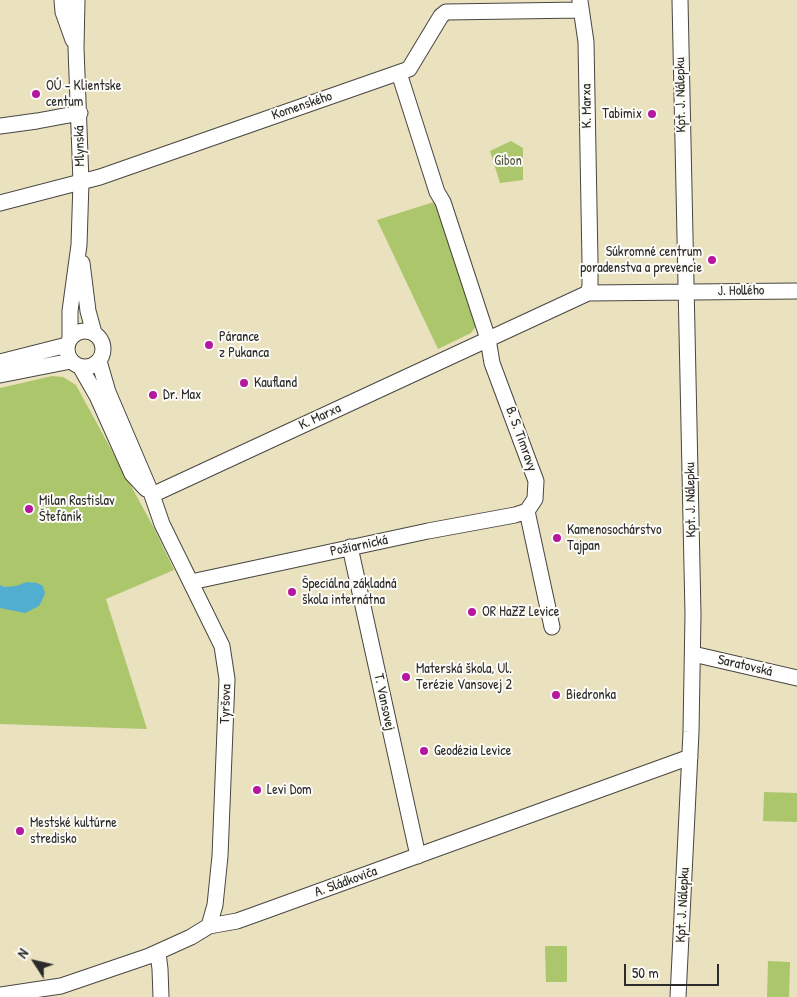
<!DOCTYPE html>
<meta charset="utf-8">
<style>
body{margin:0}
#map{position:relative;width:797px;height:997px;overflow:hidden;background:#eae1bf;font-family:"Patrick Hand",sans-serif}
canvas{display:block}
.north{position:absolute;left:10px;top:937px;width:50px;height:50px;-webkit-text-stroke:4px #fdfcf7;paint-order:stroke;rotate:305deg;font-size:14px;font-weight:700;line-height:20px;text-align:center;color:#2b2b2b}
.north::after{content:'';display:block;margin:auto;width:18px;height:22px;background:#2b2b2b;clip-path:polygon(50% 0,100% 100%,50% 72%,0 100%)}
.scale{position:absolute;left:624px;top:964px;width:95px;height:22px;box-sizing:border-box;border:2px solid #2b2b2b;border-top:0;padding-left:6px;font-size:15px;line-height:18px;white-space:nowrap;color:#2b2b2b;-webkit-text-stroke:4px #fdfcf7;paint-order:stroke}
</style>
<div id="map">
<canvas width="797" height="997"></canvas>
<div class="north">N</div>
<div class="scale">50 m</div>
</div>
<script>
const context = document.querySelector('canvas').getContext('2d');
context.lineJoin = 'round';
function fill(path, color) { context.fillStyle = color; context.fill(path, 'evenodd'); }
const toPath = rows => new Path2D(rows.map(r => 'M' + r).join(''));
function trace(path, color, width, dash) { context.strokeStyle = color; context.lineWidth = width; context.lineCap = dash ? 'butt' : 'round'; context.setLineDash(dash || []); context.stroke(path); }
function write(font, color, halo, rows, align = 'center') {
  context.font = font + ' "Patrick Hand",sans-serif'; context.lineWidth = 4; context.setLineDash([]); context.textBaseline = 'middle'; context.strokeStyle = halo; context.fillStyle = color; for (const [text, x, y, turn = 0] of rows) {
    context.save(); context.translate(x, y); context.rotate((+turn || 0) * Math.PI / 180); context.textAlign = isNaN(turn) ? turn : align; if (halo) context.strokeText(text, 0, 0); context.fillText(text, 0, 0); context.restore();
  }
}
const green = toPath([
 [511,141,523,148,523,180,500,183,490,151],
 [437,201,476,317,476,326,471,333,438,349,377,220],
 [52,376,63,377,76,385,154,528,174,570,106,599,147,729,0,724,0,388],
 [764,792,797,793,797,822,763,821],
 [545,946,567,946,567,982,546,982],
 [768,961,790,962,789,997,767,997]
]);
const water = toPath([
 [27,582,37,583,43,586,45,594,39,606,25,613,0,608,0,585,4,587,16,586]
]);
const minor = toPath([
 [62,0,63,12,73,40],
 [580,1,586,42,590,262,590,286,588,293],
 [399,73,437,192,443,202,488,339,492,363,536,481,535,499,527,511,552,627],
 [0,126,37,121,80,113],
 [0,203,100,177,409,69,441,16,446,12,581,10],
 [82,263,88,311,94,333],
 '67 349a18 18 0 1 1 36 0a18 18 0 1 1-36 0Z',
 [70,338,70,311,79,245,81,182,76,48,77,0],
 [99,361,108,392,152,495,162,524,222,646,227,679,220,856,215,905,209,926],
 [0,362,67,345],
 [81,368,97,396,132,474,146,489],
 [0,375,71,361],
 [152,495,588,293,797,291],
 [350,547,418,856],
 [191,582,428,531,515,515,527,511],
 [693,654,797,678],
 [158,953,160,969,161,997],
 [0,995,61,986,149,956,191,937,209,926,237,921,251,916,690,757],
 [678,997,691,732,693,614,680,0]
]);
const markers = [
 [36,94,5,"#b5179e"],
 [652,114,5,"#b5179e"],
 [712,260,5,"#b5179e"],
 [209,345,5,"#b5179e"],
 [244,383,5,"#b5179e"],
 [153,395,5,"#b5179e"],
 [29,509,5,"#b5179e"],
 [557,538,5,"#b5179e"],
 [292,592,5,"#b5179e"],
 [472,612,5,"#b5179e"],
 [406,677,5,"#b5179e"],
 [556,695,5,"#b5179e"],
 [424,751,5,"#b5179e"],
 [257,790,5,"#b5179e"],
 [20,831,5,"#b5179e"]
];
const poiNames = [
 ["OÚ - Klientske",46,86],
 ["centum",46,102],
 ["Tabimix",642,114,"right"],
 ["Súkromné centrum",702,252,"right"],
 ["poradenstva a prevencie",702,268,"right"],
 ["Párance",219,337],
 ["z Pukanca",219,353],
 ["Kaufland",254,383],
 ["Dr. Max",163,395],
 ["Milan Rastislav",39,501],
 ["Štefánik",39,517],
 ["Kamenosochárstvo",567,530],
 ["Tajpan",567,546],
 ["Špeciálna základná",302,584],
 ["škola internátna",302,600],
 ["OR HaZZ Levice",482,612],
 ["Materská škola, Ul.",416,669],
 ["Terézie Vansovej 2",416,685],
 ["Biedronka",566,695],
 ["Geodézia Levice",434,751],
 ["Levi Dom",267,790],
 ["Mestské kultúrne",30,823],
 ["stredisko",30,839]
];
const streetNames = [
 ["Kpt. J. Nálepku",681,95,-91],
 ["Komenského",302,106,-19],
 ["K. Marxa",587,106,-91],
 ["Mlynská",80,146,-91],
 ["J. Hollého",741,291,-1],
 ["K. Marxa",320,417,-25],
 ["B. S. Timravy",521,439,70],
 ["Kpt. J. Nálepku",691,500,-91],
 ["Požiarnická",359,546,-12],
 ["Saratovská",745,666,13],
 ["T. Vansovej",384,702,78],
 ["Tyršova",226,704,-88],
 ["A. Sládkoviča",346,882,-20],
 ["Kpt. J. Nálepku",683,905,-87]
];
const parkNames = [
 ["Gibon",508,161]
];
fill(green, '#acc66b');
fill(water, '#52aed0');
trace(minor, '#484641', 17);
trace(minor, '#fff', 15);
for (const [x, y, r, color] of markers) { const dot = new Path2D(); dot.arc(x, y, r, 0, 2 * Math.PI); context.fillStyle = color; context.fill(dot); trace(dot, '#fdfcf7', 2); }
write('14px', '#2b2b2b', '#fdfcf7', poiNames, 'left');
write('14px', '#2b2b2b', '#fdfcf7', streetNames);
write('14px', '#525a3e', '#fdfcf7', parkNames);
</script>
